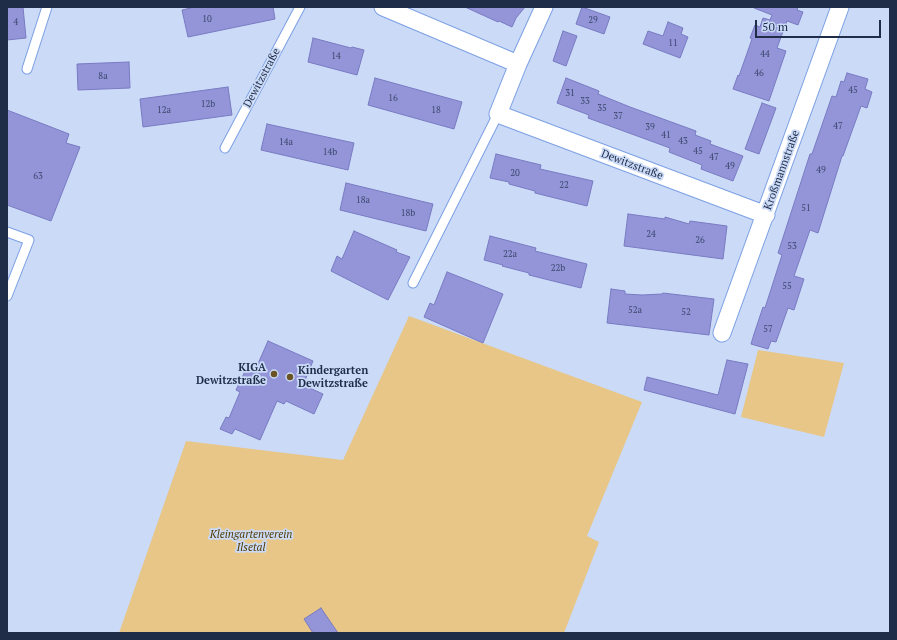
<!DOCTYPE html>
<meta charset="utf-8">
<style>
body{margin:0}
#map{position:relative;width:897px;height:640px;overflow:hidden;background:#cadaf7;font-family:"PT Serif",serif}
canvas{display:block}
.frame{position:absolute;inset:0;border:8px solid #1f2d49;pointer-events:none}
.scale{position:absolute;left:755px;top:20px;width:126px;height:18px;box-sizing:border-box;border:2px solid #1f2d49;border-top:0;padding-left:5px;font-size:12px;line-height:14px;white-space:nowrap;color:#1f2d49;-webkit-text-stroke:3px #cadaf7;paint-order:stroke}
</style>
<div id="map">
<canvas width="897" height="640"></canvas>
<div class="frame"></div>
<div class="scale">50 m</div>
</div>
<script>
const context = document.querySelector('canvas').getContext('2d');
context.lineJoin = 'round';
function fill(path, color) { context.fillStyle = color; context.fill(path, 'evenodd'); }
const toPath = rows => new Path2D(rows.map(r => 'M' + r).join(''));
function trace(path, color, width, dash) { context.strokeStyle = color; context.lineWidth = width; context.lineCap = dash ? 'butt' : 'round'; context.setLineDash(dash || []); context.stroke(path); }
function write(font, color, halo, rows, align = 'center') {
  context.font = font + ' "PT Serif",serif'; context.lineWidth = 3.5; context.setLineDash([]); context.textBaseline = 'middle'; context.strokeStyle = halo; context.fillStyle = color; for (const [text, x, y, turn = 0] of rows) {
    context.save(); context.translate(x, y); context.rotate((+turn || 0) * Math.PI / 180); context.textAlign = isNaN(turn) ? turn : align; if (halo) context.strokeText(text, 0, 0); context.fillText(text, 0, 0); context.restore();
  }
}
const green = toPath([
 [409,316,642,402,587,536,599,542,564,633,119,633,186,441,343,460],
 [758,350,844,363,824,437,741,417]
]);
const building = toPath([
 [7,7,23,7,26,38,7,40,7,7],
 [195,7,273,7,275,19,188,37,182,10,195,7],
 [465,7,525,7,516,18,512,27,499,21,498,22,465,7],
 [582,7,610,17,604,34,576,24,582,7],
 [754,7,798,7,797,10,803,12,798,25,787,21,777,48,786,51,769,101,733,89,738,75,739,76,752,39,750,38,755,25,760,27,763,18,770,20,772,15,754,8,754,7],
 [668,22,683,28,681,34,688,37,680,58,643,44,648,31,663,36,668,22],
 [563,31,577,36,566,66,553,61,563,31],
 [313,38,351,48,352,47,364,50,357,75,308,62,313,38],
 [129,62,130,88,78,90,77,64,129,62],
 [847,73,868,79,865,89,872,92,867,108,861,106,843,156,842,156,818,233,810,230,794,276,804,279,794,310,788,308,776,342,771,341,768,349,751,344,754,334,763,307,765,308,782,255,778,253,810,154,812,154,832,96,836,97,841,81,844,82,847,73],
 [375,78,462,102,454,129,368,105,375,78],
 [566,78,599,91,598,94,630,107,696,131,695,135,711,141,710,144,743,156,733,181,701,169,702,165,669,152,670,148,588,118,589,115,557,103,566,78],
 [228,87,232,115,143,127,140,99,228,87],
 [762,103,776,108,759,154,745,149,762,103],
 [7,110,69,134,66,143,80,147,51,221,7,205,7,110],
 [267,124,354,143,348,170,261,150,267,124],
 [496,154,541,165,540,169,593,181,587,206,535,193,535,191,509,184,509,182,490,178,496,154],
 [346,183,433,204,426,231,340,210,346,183],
 [628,214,665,219,665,217,689,224,690,221,727,226,723,259,624,246,628,214],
 [354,231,397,250,396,252,410,257,388,300,331,271,337,256,342,259,354,231],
 [490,236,536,248,535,251,587,264,581,288,529,275,529,273,502,266,503,265,484,260,490,236],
 [447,272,503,294,483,343,424,317,430,303,434,305,447,272],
 [611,289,625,291,625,294,642,295,662,294,663,293,714,299,709,335,607,323,611,289],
 [268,341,313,361,303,385,323,394,314,414,286,401,284,404,277,401,260,440,235,429,232,434,220,429,226,417,229,418,240,392,236,390,249,363,257,366,268,341],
 [727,360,748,364,735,414,644,390,647,377,718,395,727,360],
 [321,608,338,633,313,633,304,619,321,608]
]);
const service = toPath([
 [27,69,47,7],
 [225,148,300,7],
 [7,232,29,240,7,296],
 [413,283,498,114]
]);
const minor = toPath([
 [383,7,518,64,498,114,766,215],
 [518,64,544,7],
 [722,333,840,7]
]);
const markers = [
 [274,374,4,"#6b5323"],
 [290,377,4,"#6b5323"]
];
const numberNames = [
 ["10",207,19],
 ["29",593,20],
 ["4",16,22],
 ["11",673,43],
 ["44",765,54],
 ["14",336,56],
 ["46",759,73],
 ["8a",103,76],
 ["45",853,90],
 ["31",570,93],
 ["16",393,98],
 ["33",585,101],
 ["12b",208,104],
 ["35",602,108],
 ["12a",164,110],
 ["18",436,110],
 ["37",618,116],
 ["47",838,126],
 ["39",650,127],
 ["41",666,135],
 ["43",683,141],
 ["14a",286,142],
 ["45",698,151],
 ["14b",330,152],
 ["47",714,157],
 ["49",730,166],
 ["49",821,170],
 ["20",515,173],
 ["63",38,176],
 ["22",564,185],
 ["18a",363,200],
 ["51",806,208],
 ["18b",408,213],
 ["24",651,234],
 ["26",700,240],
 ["53",792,246],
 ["22a",510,254],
 ["22b",558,268],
 ["55",787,286],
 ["52a",635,310],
 ["52",686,312],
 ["57",768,329]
];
const streetNames = [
 ["Dewitzstraße",262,78,-62],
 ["Dewitzstraße",632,165,21],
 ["Kroßmannstraße",782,170,-70]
];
const poiNames = [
 ["KIGA",266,368],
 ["Dewitzstraße",266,381],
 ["Kindergarten",298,371,"left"],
 ["Dewitzstraße",298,384,"left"]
];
const parkNames = [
 ["Kleingartenverein",251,535],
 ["Ilsetal",251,548]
];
fill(green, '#e7c688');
fill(building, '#9395d8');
trace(building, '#797ac2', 1);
trace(service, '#7ca0e4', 11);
trace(minor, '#7ca0e4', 19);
trace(service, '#fff', 9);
trace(minor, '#fff', 17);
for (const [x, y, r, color] of markers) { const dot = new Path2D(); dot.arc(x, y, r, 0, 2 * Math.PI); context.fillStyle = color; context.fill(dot); trace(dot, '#cadaf7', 1.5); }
write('9px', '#3c476d', null, numberNames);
write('11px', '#1f2d49', '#cadaf7', streetNames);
write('bold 11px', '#1f2d49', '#cadaf7', poiNames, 'right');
write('italic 11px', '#523a00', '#cadaf7', parkNames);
</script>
